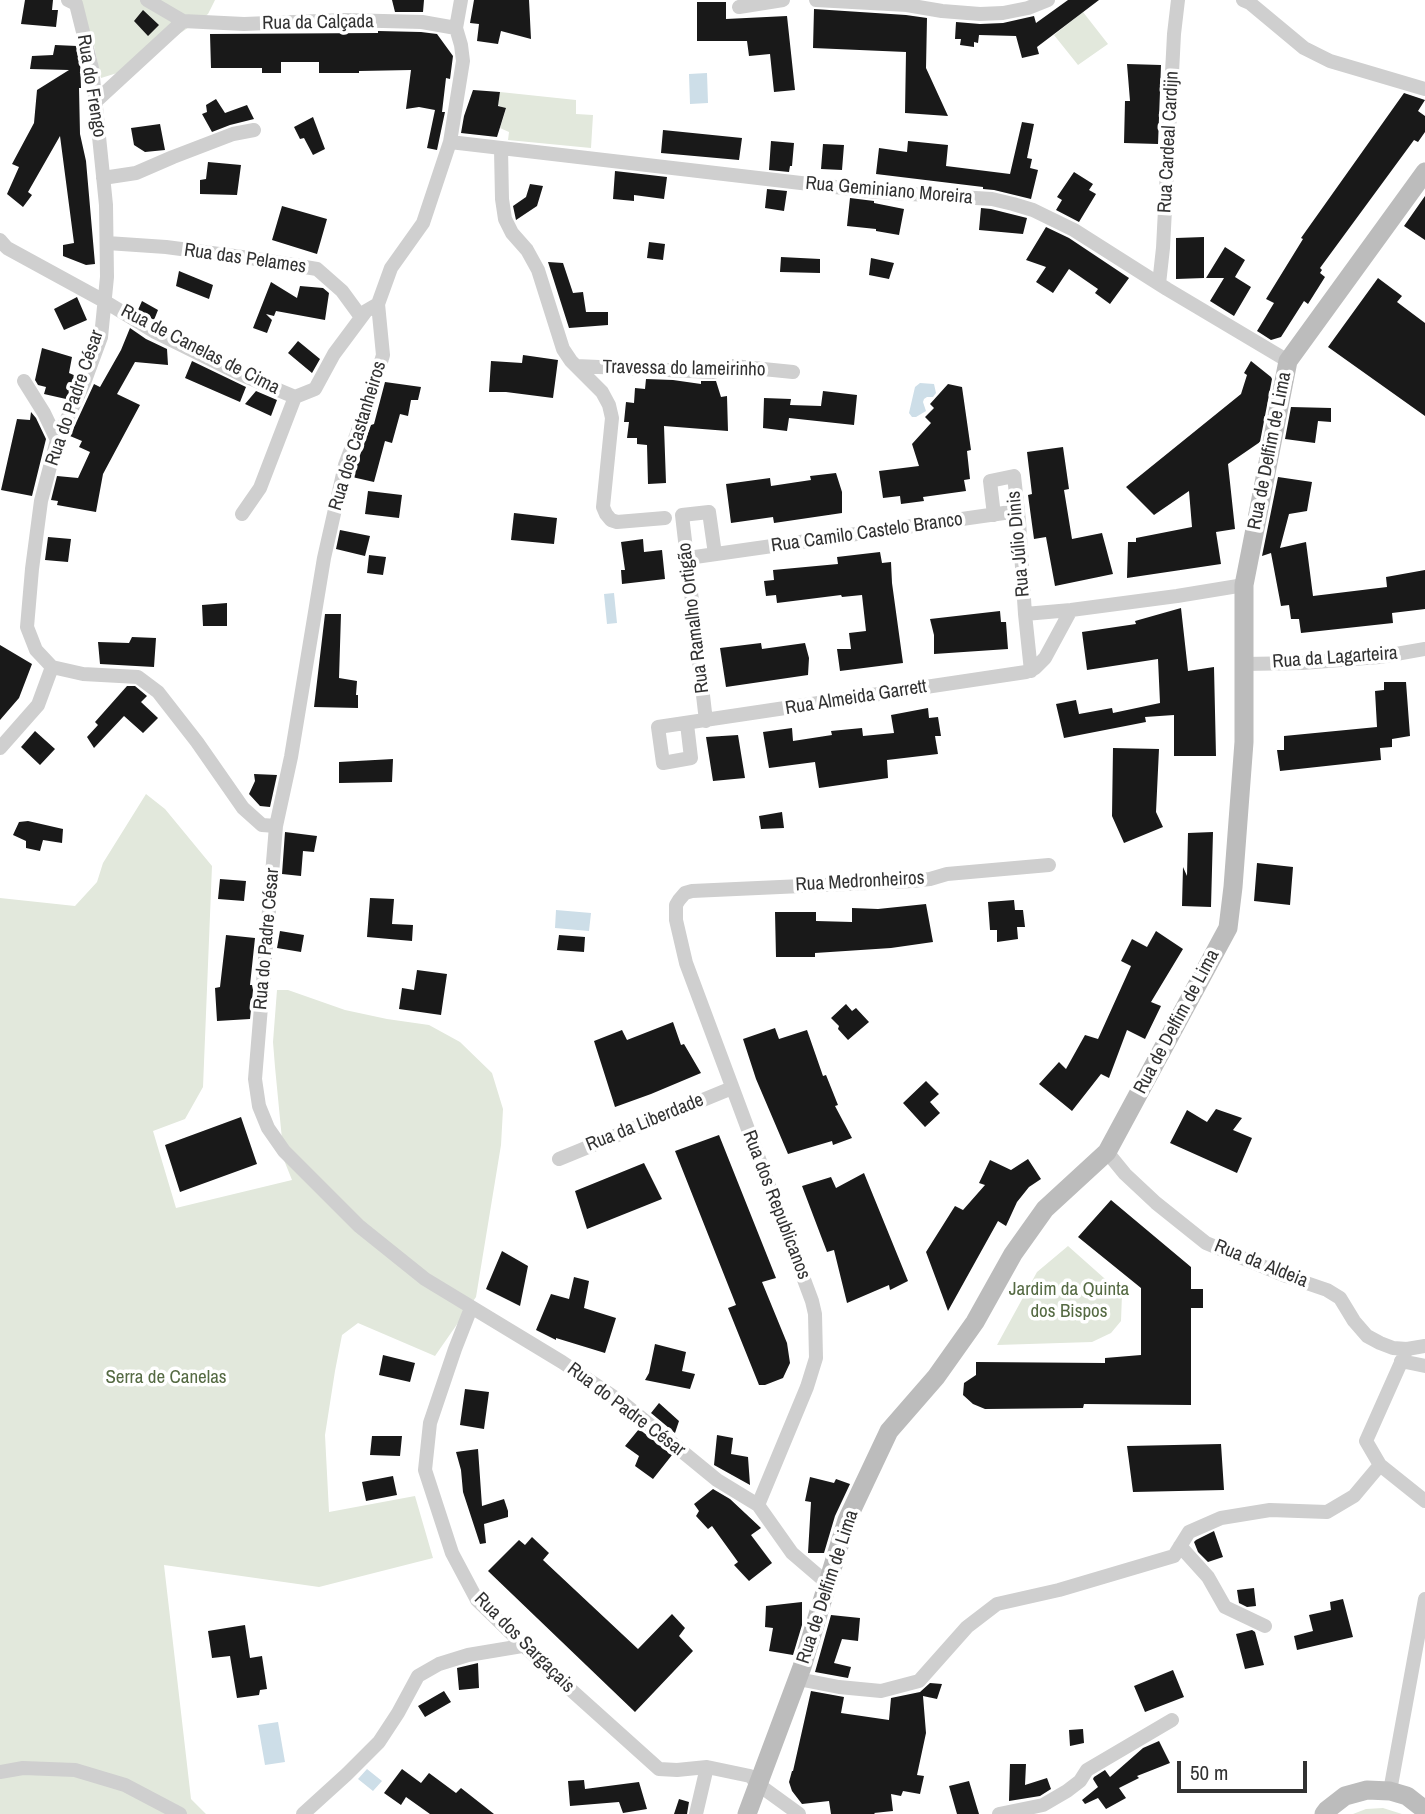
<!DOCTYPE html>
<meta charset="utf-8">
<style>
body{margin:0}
#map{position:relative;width:1425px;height:1814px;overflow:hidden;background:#fff;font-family:"Archivo Narrow",sans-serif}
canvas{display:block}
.scale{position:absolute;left:1177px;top:1761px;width:130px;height:32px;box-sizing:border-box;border:4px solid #323232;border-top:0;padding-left:9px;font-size:21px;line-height:24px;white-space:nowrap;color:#323232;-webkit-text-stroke:5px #fff;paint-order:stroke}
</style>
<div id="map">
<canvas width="1425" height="1814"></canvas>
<div class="scale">50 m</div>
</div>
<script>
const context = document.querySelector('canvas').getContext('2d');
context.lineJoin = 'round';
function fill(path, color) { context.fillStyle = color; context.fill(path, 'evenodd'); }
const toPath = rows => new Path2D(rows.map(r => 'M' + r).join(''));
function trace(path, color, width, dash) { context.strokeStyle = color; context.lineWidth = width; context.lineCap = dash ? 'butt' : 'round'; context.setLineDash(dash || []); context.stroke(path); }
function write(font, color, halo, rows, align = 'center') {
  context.font = font + ' "Archivo Narrow",sans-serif'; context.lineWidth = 7; context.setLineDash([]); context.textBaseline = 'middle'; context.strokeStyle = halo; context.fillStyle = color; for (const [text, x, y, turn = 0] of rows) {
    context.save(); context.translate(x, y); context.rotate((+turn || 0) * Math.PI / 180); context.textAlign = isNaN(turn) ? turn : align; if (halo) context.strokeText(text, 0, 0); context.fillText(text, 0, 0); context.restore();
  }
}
const green = toPath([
 [78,0,215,0,208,14,179,34,140,66,101,78,93,41],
 [1083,12,1108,44,1078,65,1054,35],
 [500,92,576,100,576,114,593,115,591,148,508,140,509,132,500,128,506,109,498,105],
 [146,794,165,809,212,866,203,1087,185,1119,153,1131,176,1208,292,1180,284,1160,275,1067,273,1042,277,990,288,990,345,1010,387,1019,429,1025,460,1042,492,1073,503,1109,501,1145,476,1297,435,1356,358,1323,342,1335,335,1371,325,1435,329,1512,415,1496,433,1558,319,1587,164,1565,191,1799,206,1814,0,1814,0,898,75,906,97,882,103,863],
 [1068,1246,1122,1294,1121,1321,1111,1333,1092,1342,997,1345,1037,1272],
 [1383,1808,1402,1814,1353,1814,1366,1809]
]);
const water = toPath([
 [707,73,708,103,690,104,689,74],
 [920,383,934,384,936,393,933,397,927,397,924,399,923,402,926,411,916,417,912,417,909,413,915,387],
 [614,593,617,623,607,624,604,594],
 [556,910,591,913,589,931,555,928],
 [278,1722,285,1762,265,1765,258,1725],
 [367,1769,382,1781,373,1791,358,1779]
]);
const building = toPath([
 [25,0,53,0,52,10,58,10,56,27,21,24],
 [392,0,424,0,423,12,395,12],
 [474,0,529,0,531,39,501,31,498,44,477,41,479,24,470,23],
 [1068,0,1099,0,1037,47,1039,54,1022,58,1016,36,979,35,978,43,974,42,974,47,960,45,961,39,955,39,956,22,980,24,1003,23,1034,16,1036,23],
 [697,2,726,2,726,19,787,16,795,90,774,92,770,54,749,56,747,41,697,41],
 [814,9,906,15,927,18,926,68,948,116,905,113,906,52,813,48],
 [143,10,159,25,148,36,134,21],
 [378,31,421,32,437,34,453,56,450,79,446,78,442,112,445,112,437,150,427,148,435,110,419,107,406,109,411,70,359,71,359,73,319,73,319,62,281,62,281,73,262,73,262,68,211,68,210,34,378,33],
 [55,45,77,46,80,58,81,88,79,88,80,134,86,161,95,264,86,265,63,256,63,245,74,243,60,136,28,192,32,195,23,207,7,194,19,167,12,164,34,123,37,90,69,70,30,69,32,56,53,55],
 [1127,64,1161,65,1158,144,1124,143,1125,101,1130,101],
 [473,90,500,92,498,106,506,108,497,137,461,133,464,116],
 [1404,93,1425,100,1418,111,1425,116,1425,132,1418,142,1414,140,1320,268,1322,270,1320,273,1325,277,1308,304,1304,301,1281,337,1271,340,1257,331,1274,303,1266,299,1303,239,1301,238],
 [216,99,225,113,247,105,254,119,230,125,212,132,202,114,207,112,206,105],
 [313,117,325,149,313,155,304,138,300,139,294,127],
 [1022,122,1034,124,1027,158,1032,159,1030,168,1038,170,1031,199,994,190,983,189,983,187,876,174,879,148,907,152,908,141,948,145,946,166,1010,174],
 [160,124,165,150,145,152,134,145,131,128],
 [663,130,742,138,739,160,661,153],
 [771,141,794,143,792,166,790,166,789,172,769,170],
 [823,144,844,145,842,170,821,169],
 [208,162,241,165,237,195,200,194,200,180,206,179],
 [615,171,667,177,664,199,634,195,634,201,613,199],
 [1074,172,1093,184,1089,190,1096,194,1079,222,1056,210,1062,200,1057,197],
 [530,184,543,186,537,206,516,220,513,206,526,197],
 [767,189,787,191,784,211,765,208],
 [1425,196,1425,240,1404,226],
 [850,198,874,201,874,203,904,209,899,235,876,231,876,229,847,226],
 [282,206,327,219,317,254,272,240],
 [981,208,991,209,1027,218,1023,234,979,230],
 [1046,227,1069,238,1129,278,1110,304,1095,293,1098,289,1069,269,1053,293,1036,282,1046,267,1026,260],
 [1204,237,1204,278,1176,279,1176,238],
 [649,242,665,244,663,260,647,258],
 [1225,247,1245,260,1235,277,1251,287,1234,316,1210,301,1224,278,1206,278],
 [781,257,820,259,820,273,780,272],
 [871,258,894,263,889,279,869,275],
 [548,262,563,263,573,293,583,292,586,312,608,312,608,325,569,328],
 [179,271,213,285,209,299,176,286],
 [1378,278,1402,296,1397,302,1425,323,1425,416,1328,347],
 [271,282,297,298,300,286,323,288,329,293,325,320,276,311,274,316,266,314,272,320,267,333,253,328],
 [77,297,87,320,64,330,54,309],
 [142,301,158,310,154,320,138,310],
 [130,328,146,339,167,349,168,365,135,362,117,394,140,405,103,474,96,512,57,505,58,501,51,500,57,476,78,478,90,452,79,447,82,441,70,436,94,384,100,387,121,350],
 [298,341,320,359,312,373,288,353],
 [42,348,72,357,69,373,76,376,66,399,44,394,46,387,38,385,35,380],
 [523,355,558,360,553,398,506,392,489,392,491,361,522,363],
 [192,361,246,387,240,402,185,378],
 [1251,361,1271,377,1272,379,1260,442,1228,464,1235,529,1216,532,1221,564,1127,578,1128,542,1136,542,1136,538,1192,527,1189,491,1154,515,1126,487,1241,394,1247,375,1244,373],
 [646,379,673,380,701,384,701,381,716,381,721,397,727,396,728,431,664,426,666,483,648,484,647,445,637,444,637,438,627,438,629,422,624,422,626,402,634,403,635,388,645,389],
 [385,382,421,387,418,400,411,400,408,416,400,414,392,443,385,441,374,482,352,477,371,425,374,424],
 [948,384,962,387,971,450,967,451,970,479,964,480,966,491,923,497,924,501,901,504,900,496,883,498,879,471,919,466,912,444,931,423,925,417,934,408,930,404],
 [256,391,277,400,271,416,245,404],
 [823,391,857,395,854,425,789,418,787,431,763,428,764,398,791,399,790,405,821,406],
 [1291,407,1331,408,1331,422,1318,421,1315,443,1285,439],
 [31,412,36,418,46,439,32,496,1,490,17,419,30,420],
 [1063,447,1069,489,1064,490,1072,539,1102,533,1113,574,1055,586,1046,537,1034,539,1028,495,1032,494,1027,452],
 [836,473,842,492,842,513,774,523,773,517,731,523,726,484,770,478,771,486,811,480,810,476],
 [1278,477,1312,482,1307,511,1289,514,1280,548,1306,542,1313,596,1387,587,1386,577,1425,570,1425,609,1392,613,1393,623,1301,633,1299,619,1291,619,1289,605,1281,606,1271,553,1262,556],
 [368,491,402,495,399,518,365,514],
 [514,513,557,518,554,544,511,540],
 [340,530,370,536,365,556,336,549],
 [48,537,71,539,68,562,45,560],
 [643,539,644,552,662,550,665,579,622,584,621,570,625,570,621,542],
 [880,552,882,563,891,562,892,583,903,663,840,671,837,649,851,649,849,633,866,631,862,595,842,597,841,595,777,603,776,595,766,596,764,581,774,580,773,570,838,564,837,557],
 [369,555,386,557,383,575,367,573],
 [227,603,227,626,203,626,202,605],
 [1181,608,1188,671,1214,667,1216,756,1174,756,1174,715,1145,717,1146,722,1064,738,1056,704,1076,700,1079,714,1112,708,1113,713,1160,703,1158,659,1087,670,1082,632,1136,624,1135,621],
 [1000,611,1001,622,1006,622,1008,649,934,654,934,635,930,619],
 [325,614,341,614,339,678,357,681,356,695,358,695,358,708,314,707],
 [132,637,156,638,154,667,100,664,98,642,129,643],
 [761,643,762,649,805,643,809,658,808,675,726,687,720,648],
 [0,645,32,664,19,698,0,720],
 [1384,682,1406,682,1410,736,1392,739,1392,747,1380,748,1381,760,1280,771,1277,750,1284,750,1284,736,1377,727,1375,691,1384,690],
 [127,686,135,686,147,696,141,702,158,718,143,733,124,716,94,748,87,737,98,725,95,722],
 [928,708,929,718,938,717,941,736,935,736,938,754,887,760,888,778,819,788,815,762,769,768,763,732,792,728,793,741,832,735,831,731,862,728,863,736,894,733,891,715],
 [35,731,55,749,40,765,21,747],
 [738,735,745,778,713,781,706,737],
 [1113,748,1159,749,1156,812,1163,827,1124,843,1112,816],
 [393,759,392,782,339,783,339,762],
 [254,774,277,775,270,807,260,806,249,794,255,781],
 [782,812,784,828,761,829,759,816],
 [28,821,63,829,62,843,43,840,40,851,26,848,26,841,13,835,19,822],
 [285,832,317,836,314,852,303,851,301,876,282,874],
 [1213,832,1211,907,1182,906,1183,867,1187,876,1188,833],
 [1257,863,1293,867,1290,905,1254,901],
 [220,879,246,881,244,901,218,899],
 [370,898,394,899,392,924,413,925,412,941,367,937],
 [1014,900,1015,910,1023,910,1025,927,1017,927,1018,939,997,942,997,930,990,930,988,902],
 [926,904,933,942,891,948,815,953,815,957,776,957,775,912,816,912,816,921,852,922,852,908,878,909],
 [280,931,304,935,301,952,277,948],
 [1156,931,1183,949,1151,1002,1161,1006,1145,1039,1127,1030,1109,1078,1101,1074,1072,1111,1039,1084,1059,1062,1066,1069,1085,1035,1098,1039,1131,966,1121,961,1132,939,1147,947],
 [226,935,255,938,250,985,252,985,253,990,250,1019,217,1021,215,988,220,987],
 [559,935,585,937,584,952,557,950],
 [417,970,447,974,441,1015,399,1009,402,988,414,990],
 [846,1004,852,1011,856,1008,869,1022,848,1040,838,1029,839,1026,831,1018],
 [673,1022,681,1045,684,1044,701,1073,651,1094,615,1107,594,1041,622,1030,627,1040],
 [775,1028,779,1039,807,1030,823,1076,826,1075,838,1105,835,1106,852,1138,833,1145,832,1141,788,1154,756,1079,743,1039],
 [926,1081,939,1094,930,1102,940,1113,925,1127,903,1103],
 [1216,1109,1242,1118,1233,1130,1252,1138,1237,1173,1170,1143,1187,1110,1207,1122],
 [241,1117,257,1164,180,1192,165,1145],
 [719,1135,776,1278,762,1282,787,1343,790,1363,783,1378,765,1385,759,1385,728,1308,736,1305,675,1151],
 [1028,1159,1041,1179,1029,1187,1017,1202,1006,1226,998,1221,948,1311,926,1252,955,1206,963,1210,985,1185,979,1183,990,1160,1011,1170],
 [644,1163,662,1199,587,1229,575,1191],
 [864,1173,908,1281,890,1290,889,1285,847,1303,834,1250,827,1252,802,1186,831,1177,836,1188],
 [1111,1200,1191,1267,1191,1289,1203,1289,1203,1308,1191,1308,1191,1405,1084,1404,1083,1408,985,1409,973,1404,963,1395,964,1383,976,1375,976,1362,1105,1363,1105,1358,1141,1355,1141,1288,1078,1237],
 [502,1251,528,1266,520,1306,486,1289],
 [574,1277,589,1281,584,1308,616,1318,605,1353,556,1338,556,1340,536,1330,551,1294,569,1299],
 [655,1344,686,1352,682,1371,695,1374,690,1389,645,1380,649,1373],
 [383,1355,415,1363,410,1382,379,1375],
 [465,1389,489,1392,484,1429,460,1425],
 [659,1403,679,1421,675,1433,651,1413],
 [639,1429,672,1455,653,1479,635,1466,639,1456,625,1446],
 [717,1435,733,1438,731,1454,748,1457,750,1485,714,1465],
 [372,1436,402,1436,400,1456,370,1455],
 [1221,1444,1224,1490,1133,1492,1127,1446],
 [478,1449,482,1506,504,1499,508,1511,508,1517,484,1524,486,1543,480,1544,463,1492,461,1470,456,1452],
 [393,1476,397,1495,366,1501,362,1482],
 [810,1477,834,1483,836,1479,850,1484,835,1516,824,1553,808,1553,811,1502,805,1501],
 [713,1489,730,1499,761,1528,751,1535,772,1563,749,1581,734,1565,738,1562,712,1526,708,1529,696,1516,699,1511,694,1504],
 [1214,1531,1223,1557,1208,1562,1198,1552,1194,1542,1196,1540],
 [532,1537,549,1553,543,1560,638,1649,672,1614,685,1628,679,1636,693,1651,635,1712,488,1571,519,1540,525,1545],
 [1254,1588,1256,1606,1247,1607,1239,1603,1237,1590],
 [1343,1599,1353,1637,1297,1650,1294,1636,1313,1631,1309,1615,1331,1610,1330,1602],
 [802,1602,802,1625,793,1655,769,1651,773,1628,765,1627,766,1606],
 [831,1615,860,1618,858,1641,842,1639,834,1663,851,1667,848,1678,815,1672],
 [245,1625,250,1658,262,1656,267,1689,260,1690,259,1695,237,1698,230,1656,212,1658,208,1631],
 [1252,1630,1255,1632,1264,1665,1245,1669,1236,1634],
 [478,1663,479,1688,459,1690,457,1668],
 [1173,1670,1184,1697,1145,1712,1134,1686],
 [930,1683,942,1684,937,1699,923,1696,926,1733,917,1775,924,1776,920,1794,903,1791,901,1796,891,1794,893,1811,874,1813,875,1814,831,1814,829,1801,802,1804,792,1791,789,1782,792,1771,793,1771,811,1691,844,1697,841,1713,889,1720,891,1698,920,1692],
 [444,1691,451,1702,425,1717,418,1706],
 [1083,1729,1084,1743,1070,1746,1069,1730],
 [1159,1741,1170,1763,1137,1776,1139,1778,1119,1788,1126,1798,1106,1809,1098,1798,1085,1804,1082,1800,1098,1787,1093,1779,1094,1777,1105,1770,1110,1777,1143,1748],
 [1010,1764,1026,1764,1025,1785,1047,1778,1051,1789,1040,1796,1009,1801],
 [402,1769,421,1783,429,1773,456,1793,461,1788,494,1814,430,1814,406,1797,401,1805,384,1793],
 [584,1780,585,1789,639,1782,647,1809,623,1813,619,1802,570,1806,568,1781],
 [969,1781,979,1814,957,1814,949,1786],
 [679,1799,689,1802,687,1814,674,1814]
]);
const minor = toPath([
 [68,0,76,4,92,68,106,205,107,277,101,337,84,383,57,440,41,501,32,569,27,627,36,650,52,667,83,674,138,677,158,692,197,742,243,808,262,825,276,826],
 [147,0,183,21],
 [461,0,456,28,461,45,463,61,450,142,423,223,391,268,378,304,383,355,370,399,345,465,324,558,291,757,276,826,255,1079,259,1106,268,1128,284,1151,359,1226,425,1279,562,1362,623,1403,717,1480,758,1505,792,1553,827,1583],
 [816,0,907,5,942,11,980,14,1003,13,1028,8,1048,0],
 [1243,0,1250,3,1304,48,1330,61,1425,89],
 [739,7,783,0],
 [95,102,183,21,244,24,344,20,422,22,456,28],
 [450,142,878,192,992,199,1013,204,1033,210,1074,230,1167,289,1288,361],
 [501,149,502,199,505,219,512,233,527,250,538,270,563,349,571,361,602,392,609,405,612,418,603,507,606,514,611,520,617,522,665,518],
 [103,178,136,173,173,157,233,134,254,130],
 [0,240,7,248,104,301,155,332,240,374,295,397,315,389,334,354,366,311,378,304],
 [107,243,166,247,257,259,317,269,342,291,361,317],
 [1159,284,1163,248,1174,34,1178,0],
 [576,366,713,372,733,366,793,372],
 [24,381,44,413,57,440],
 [242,514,260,488,295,397],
 [994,515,990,481,1014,476,1019,521,1025,614,1031,671],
 [688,558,1018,511],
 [1025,614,1071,610,1177,596,1244,585],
 [1244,664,1302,663,1379,657,1425,649],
 [706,721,682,515,709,512,715,554],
 [687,724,691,758,663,763,658,727,1026,672,1035,668,1045,658,1071,610],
 [0,748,38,705,52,667],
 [1107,1152,1125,1174,1156,1203,1206,1243,1286,1276,1327,1290,1340,1298,1354,1321,1367,1336,1380,1343,1393,1348,1407,1349,1425,1346],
 [559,1159,732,1088],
 [471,1308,455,1349,430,1423,425,1470,452,1553,477,1600,551,1672,659,1769,677,1770,707,1767,750,1776,759,1785,799,1814],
 [1407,1349,1366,1441,1380,1465,1425,1501],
 [1401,1361,1425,1366],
 [758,1505,807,1387,816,1358,815,1314,812,1301,686,963,676,920,676,905,679,900,685,893,692,891,912,881,930,879,947,874,1049,865],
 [1180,1546,1208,1577,1225,1607,1265,1626],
 [798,1679,839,1687,881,1691,919,1681,967,1627,997,1604,1059,1590,1174,1556,1189,1532,1221,1518,1270,1510,1327,1512,1354,1496,1380,1465],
 [0,1772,23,1768,75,1770,125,1785,180,1814],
 [1390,1791,1425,1599],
 [303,1814,347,1774,379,1742,398,1713,418,1676,439,1664,468,1655,522,1646],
 [696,1814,707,1767],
 [999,1814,1043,1805,1067,1791,1080,1781,1087,1770,1172,1720]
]);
const secondary = toPath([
 [747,1814,802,1667,847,1520,889,1431,936,1377,975,1322,1013,1254,1045,1209,1107,1152,1228,928,1233,887,1244,742,1244,585,1288,361,1425,172],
 [1324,1814,1327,1810,1345,1796,1367,1790,1390,1791,1407,1796,1425,1810]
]);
const streetNames = [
 ["Rua da Calçada",318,23,-1],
 ["Rua do Frengo",91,86,81],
 ["Rua Cardeal Cardijn",1169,142,-87],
 ["Rua Geminiano Moreira",889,191,5],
 ["Rua das Pelames",245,259,8],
 ["Rua de Canelas de Cima",200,350,27],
 ["Travessa do lameirinho",684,369,1],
 ["Rua do Padre César",75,398,-71],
 ["Rua dos Castanheiros",358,436,-73],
 ["Rua de Delfim de Lima",1270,451,-79],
 ["Rua Camilo Castelo Branco",867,533,-8],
 ["Rua Júlio Dinis",1019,544,-95],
 ["Rua Ramalho Ortigão",694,618,-97],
 ["Rua da Lagarteira",1335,658,-4],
 ["Rua Almeida Garrett",856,698,-9],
 ["Rua Medronheiros",860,882,-3],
 ["Rua do Padre César",267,939,-85],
 ["Rua de Delfim de Lima",1177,1022,-62],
 ["Rua da Liberdade",645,1123,-22],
 ["Rua dos Republicanos",776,1205,69],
 ["Rua da Aldeia",1261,1264,22],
 ["Rua do Padre César",626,1410,37],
 ["Rua de Delfim de Lima",828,1587,-72],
 ["Rua dos Sargaçais",524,1643,45]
];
const parkNames = [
 ["Jardim da Quinta",1069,1290],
 ["dos Bispos",1069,1312],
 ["Serra de Canelas",166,1378]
];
fill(green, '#e2e8dc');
fill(water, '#cddee8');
fill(building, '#191919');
trace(minor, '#cfcfcf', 14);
trace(secondary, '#bcbcbc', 19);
write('19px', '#323232', '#fff', streetNames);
write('19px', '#556a43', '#fff', parkNames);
</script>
